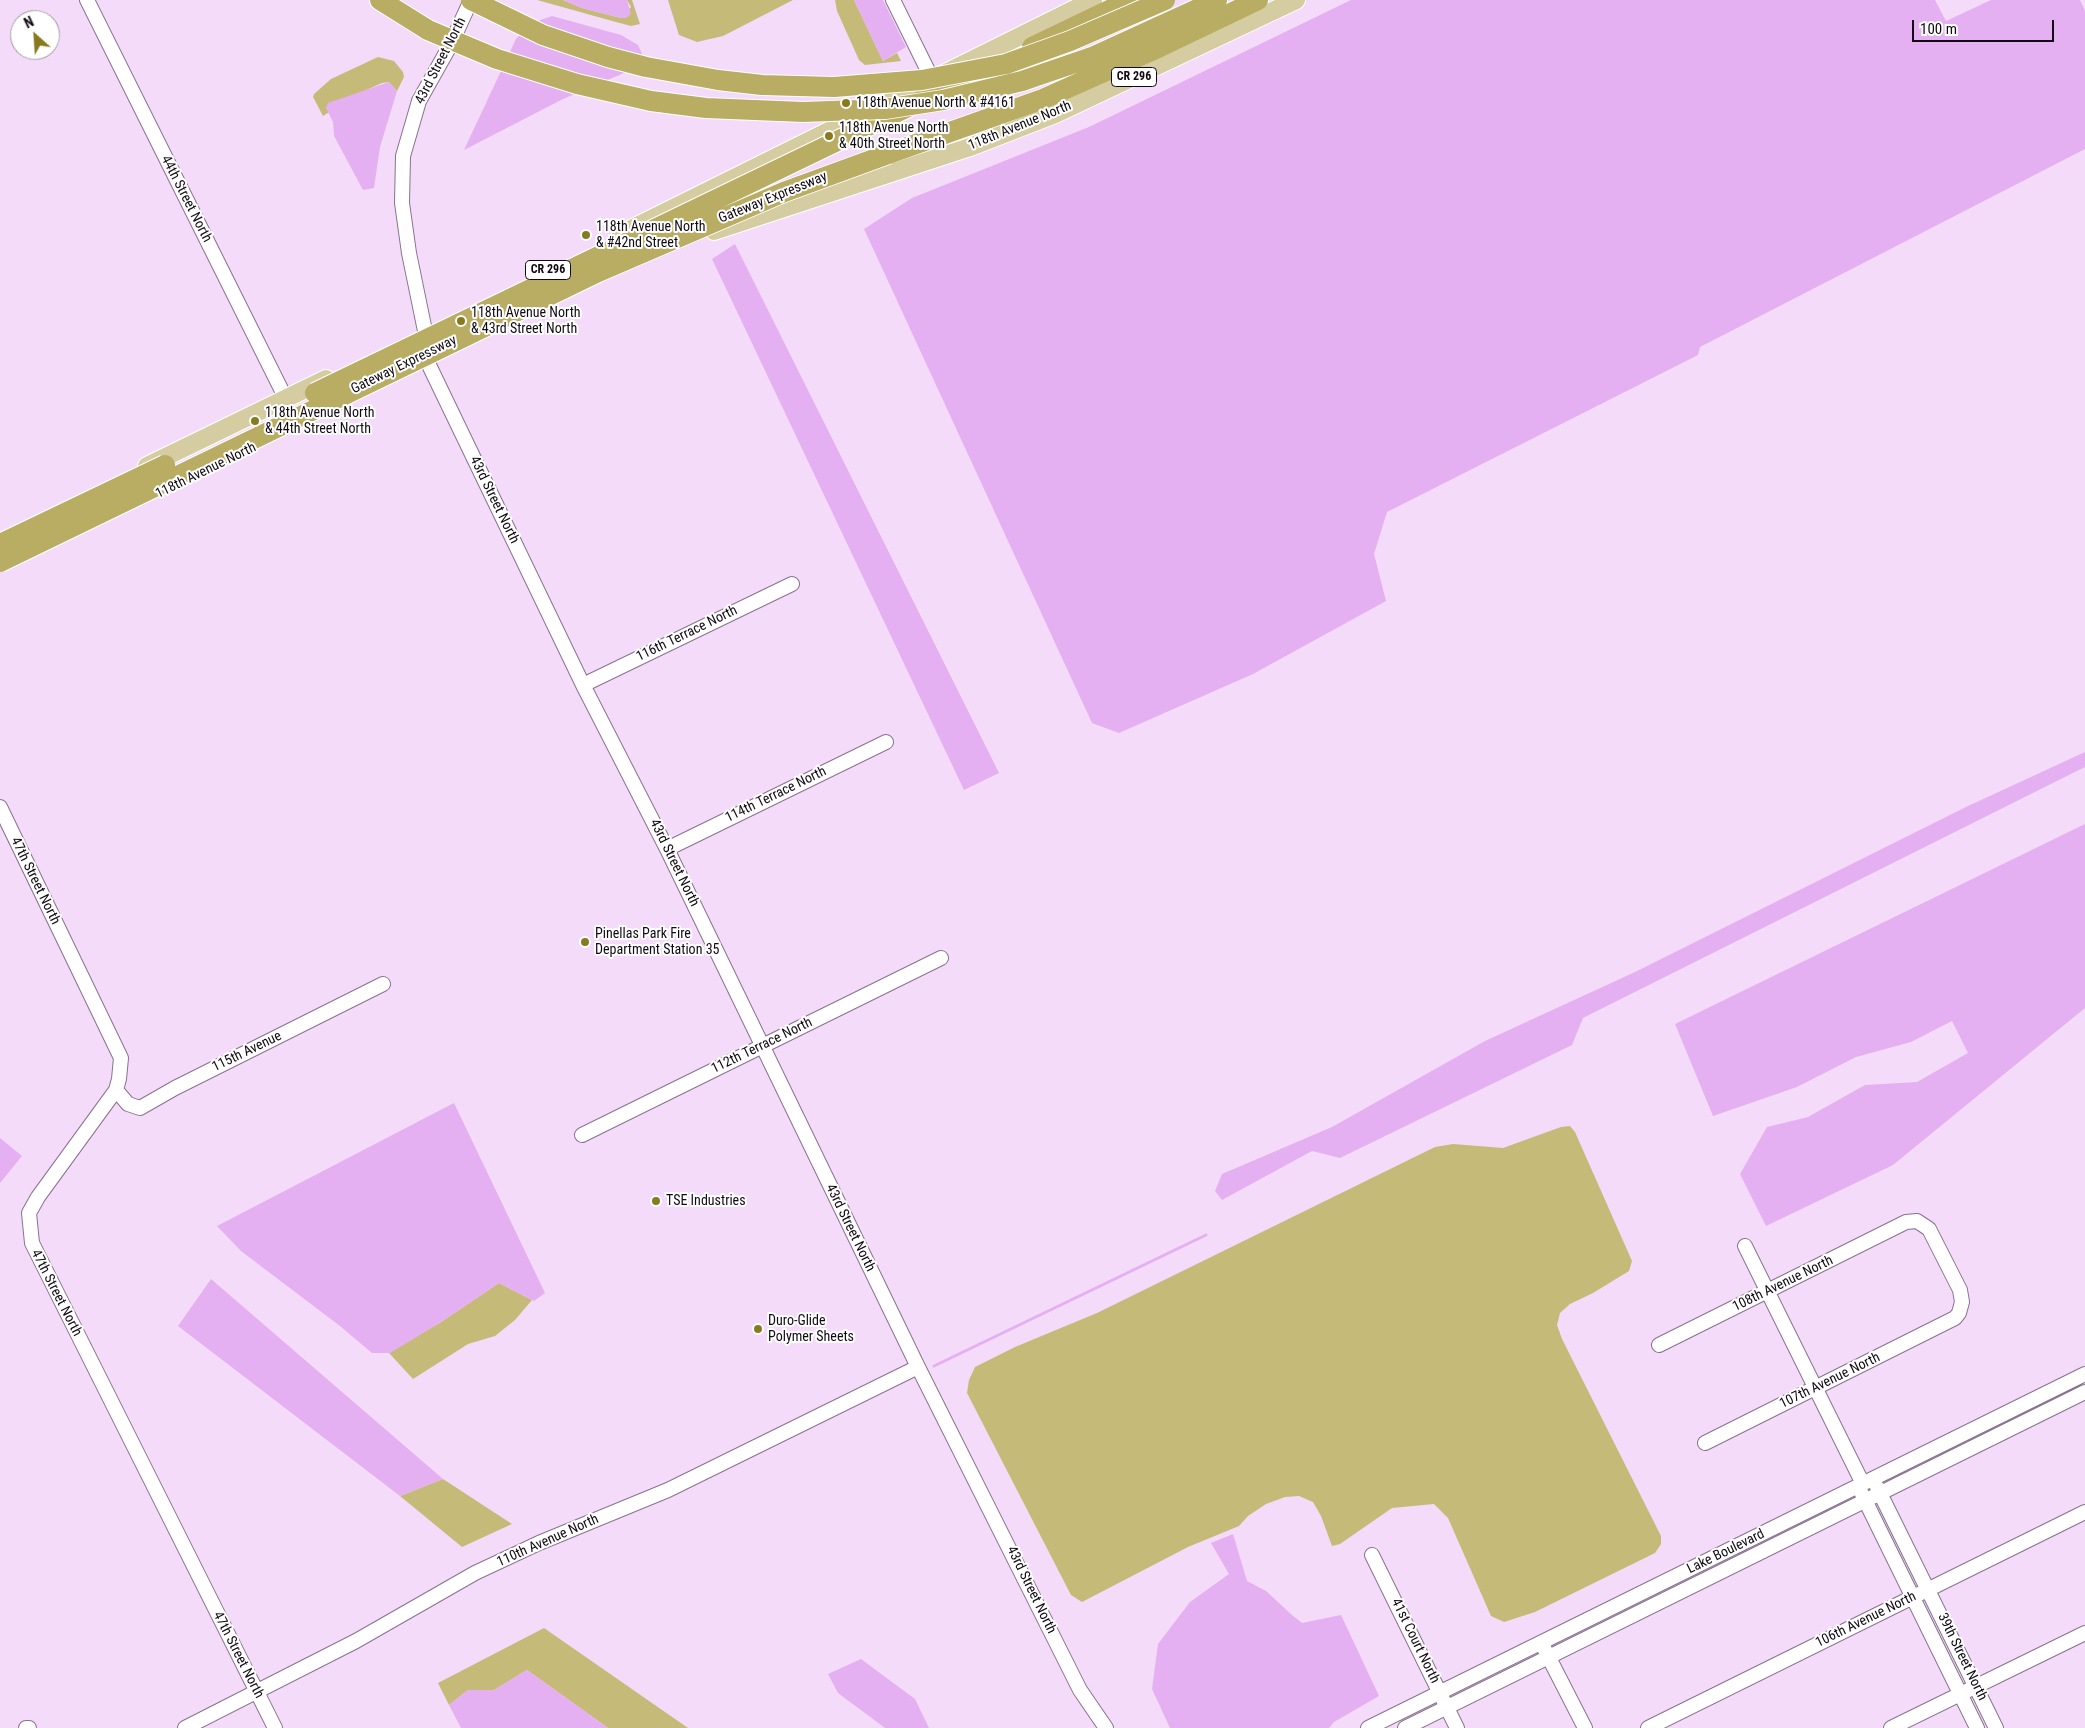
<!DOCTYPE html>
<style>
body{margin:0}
#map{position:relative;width:2085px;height:1728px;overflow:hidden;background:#f4dbfa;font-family:"Roboto Condensed",sans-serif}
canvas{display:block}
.north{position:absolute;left:10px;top:10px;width:50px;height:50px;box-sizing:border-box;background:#fff;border:1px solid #a09da1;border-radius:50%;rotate:334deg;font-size:14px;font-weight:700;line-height:20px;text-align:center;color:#110913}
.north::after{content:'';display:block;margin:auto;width:18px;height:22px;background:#8a7a1f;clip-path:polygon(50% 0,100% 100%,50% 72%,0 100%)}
.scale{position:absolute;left:1912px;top:20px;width:142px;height:22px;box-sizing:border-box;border:2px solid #110913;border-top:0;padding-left:6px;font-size:15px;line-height:18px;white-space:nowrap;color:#110913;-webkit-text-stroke:4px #fff;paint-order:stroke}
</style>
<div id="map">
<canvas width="2085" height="1728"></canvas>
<div class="north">N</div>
<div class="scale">100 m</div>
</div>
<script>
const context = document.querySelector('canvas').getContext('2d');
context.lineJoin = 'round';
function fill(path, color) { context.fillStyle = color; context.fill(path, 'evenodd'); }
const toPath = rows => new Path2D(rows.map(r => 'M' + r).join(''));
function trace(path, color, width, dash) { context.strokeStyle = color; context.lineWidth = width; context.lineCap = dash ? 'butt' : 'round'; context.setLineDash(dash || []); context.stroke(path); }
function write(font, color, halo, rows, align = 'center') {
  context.font = font + ' "Roboto Condensed",sans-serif'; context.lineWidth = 4; context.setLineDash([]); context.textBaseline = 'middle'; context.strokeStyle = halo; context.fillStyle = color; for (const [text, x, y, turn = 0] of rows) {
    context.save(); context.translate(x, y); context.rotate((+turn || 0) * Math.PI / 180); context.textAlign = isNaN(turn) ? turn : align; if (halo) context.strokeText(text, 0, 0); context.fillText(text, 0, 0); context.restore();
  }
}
const green = toPath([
 [537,0,563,0,582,8,621,18,631,7,627,0,632,0,640,24,631,26,616,22],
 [668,0,793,0,723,36,697,42,679,35],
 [835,0,854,0,883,61,897,53,901,61,865,65,859,60,837,11],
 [378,57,394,61,403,72,404,77,397,91,389,82,382,83,346,99,334,101,326,108,329,112,323,116,313,97,314,94,331,79],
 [1570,1126,1575,1132,1632,1261,1629,1271,1593,1293,1570,1304,1560,1313,1557,1325,1562,1339,1661,1536,1661,1544,1655,1553,1535,1612,1504,1622,1491,1616,1448,1518,1434,1504,1392,1508,1340,1544,1332,1546,1321,1516,1313,1502,1299,1496,1285,1497,1266,1504,1248,1516,1239,1526,1188,1547,1082,1602,1071,1595,967,1393,969,1380,975,1367,1015,1347,1097,1313,1435,1147,1453,1144,1503,1148,1561,1127],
 [499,1283,532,1300,515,1320,495,1336,468,1344,413,1379,389,1353,441,1322],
 [443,1479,512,1524,462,1547,400,1496],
 [544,1628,688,1728,608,1728,527,1670,494,1690,468,1690,449,1705,438,1683]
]);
const water = toPath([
 [563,0,627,0,631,14,626,18,621,18,582,8],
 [854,0,883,0,906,47,883,61],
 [1351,0,1935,0,1946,21,1991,0,2080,0,2085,11,2085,149,1700,347,1698,355,1387,512,1374,554,1386,601,1253,674,1119,733,1092,723,864,229,912,198,1089,127],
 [552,16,621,35,638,45,643,56,631,70,563,99,464,150,516,39,532,23],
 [389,82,397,91,380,147,374,188,363,190,334,136,333,122,326,108,328,103],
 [735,244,999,773,964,790,712,259],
 [2085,752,2085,767,1583,1018,1572,1045,1340,1158,1312,1151,1222,1200,1215,1191,1222,1174,1332,1127,1485,1041,1635,972,1966,807],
 [2085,824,2085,1008,1893,1165,1766,1226,1740,1174,1767,1127,1808,1117,1865,1085,1917,1082,1968,1053,1952,1021,1911,1042,1856,1057,1797,1087,1713,1116,1675,1024],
 [454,1103,545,1293,534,1301,499,1283,441,1322,390,1353,372,1353,340,1326,241,1251,217,1226],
 [0,1138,22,1156,0,1183],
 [211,1279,443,1479,400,1496,178,1326],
 [1233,1534,1247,1581,1266,1591,1292,1615,1302,1623,1341,1615,1379,1696,1334,1722,1329,1728,1170,1728,1152,1689,1158,1644,1190,1602,1229,1574,1211,1543],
 [861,1659,915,1699,929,1728,885,1728,838,1693,828,1674],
 [527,1670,608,1728,461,1728,449,1705,468,1690,494,1690]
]);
const stream = toPath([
 [934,1366,1206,1235]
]);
const minor = toPath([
 [87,0,286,399],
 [471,0,451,44,419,101,403,156,402,203,409,253,425,331,428,363,583,685,667,849,918,1367,1080,1690,1106,1728],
 [893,0,933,81],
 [583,685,792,584],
 [0,807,121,1058,119,1079,116,1090,38,1197,29,1213,32,1243,275,1728],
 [667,849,886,742],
 [116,1090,128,1104,140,1108,175,1088,383,984],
 [582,1135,941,958],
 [1745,1246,1863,1484],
 [1659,1345,1906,1222,1917,1221,1929,1229,1960,1290,1962,1302,1959,1313,1955,1318,1705,1443],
 [1877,1487,1996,1728],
 [1862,1494,1977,1728],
 [1372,1555,1457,1728],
 [1544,1648,1585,1728],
 [26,1728,29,1728],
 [185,1728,356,1641,475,1573,539,1543,668,1490,918,1367],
 [1368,1728,2085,1374],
 [1405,1728,2085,1392],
 [1648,1728,2085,1512],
 [1891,1728,2085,1633]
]);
const major = toPath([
 [714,231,970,147,1055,114,1296,0],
 [621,234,1093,0],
 [147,466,326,379]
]);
const highway = toPath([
 [380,0,428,30],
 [1032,47,1130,0],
 [1022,81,1092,57,1217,0],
 [860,130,981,72],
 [888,154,1043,99,1160,47,1258,0]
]);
const highwayBridge = toPath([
 [471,0,543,35,608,57,646,67,718,80,762,85,834,87,922,80,1006,64,1070,41,1165,0],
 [428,30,497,59,577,84,651,101,706,108,803,112,885,109,943,100,1022,81],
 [315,393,860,130],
 [0,544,165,465],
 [0,562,598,272,784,192,888,154]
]);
const markers = [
 [846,103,5,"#8a7a1f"],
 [829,136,5,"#8a7a1f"],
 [586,235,5,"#8a7a1f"],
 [461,321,5,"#8a7a1f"],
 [255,421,5,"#8a7a1f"],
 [585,942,5,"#8a7a1f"],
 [656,1201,5,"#8a7a1f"],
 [758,1329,5,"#8a7a1f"]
];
const shields = [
 [1134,77,45],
 [548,270,45]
];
const shieldNames = [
 ["CR 296",1134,77],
 ["CR 296",548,270]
];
const streetNames = [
 ["43rd Street North",441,61,-63],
 ["118th Avenue North",1020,126,-22],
 ["Gateway Expressway",773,198,-22],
 ["44th Street North",186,199,63],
 ["Gateway Expressway",404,365,-26],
 ["118th Avenue North",206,471,-26],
 ["43rd Street North",494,500,64],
 ["116th Terrace North",687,634,-26],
 ["114th Terrace North",776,795,-26],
 ["43rd Street North",674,863,64],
 ["47th Street North",35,881,64],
 ["112th Terrace North",762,1046,-26],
 ["115th Avenue",247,1052,-26],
 ["43rd Street North",850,1228,64],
 ["108th Avenue North",1783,1284,-26],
 ["47th Street North",56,1293,63],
 ["107th Avenue North",1830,1381,-26],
 ["110th Avenue North",548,1541,-24],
 ["Lake Boulevard",1726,1552,-26],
 ["43rd Street North",1031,1590,64],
 ["106th Avenue North",1866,1620,-26],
 ["41st Court North",1415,1641,64],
 ["47th Street North",238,1655,63],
 ["39th Street North",1962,1657,64]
];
const poiNames = [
 ["118th Avenue North & #4161",856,103],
 ["118th Avenue North",839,128],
 ["& 40th Street North",839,144],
 ["118th Avenue North",596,227],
 ["& #42nd Street",596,243],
 ["118th Avenue North",471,313],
 ["& 43rd Street North",471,329],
 ["118th Avenue North",265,413],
 ["& 44th Street North",265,429],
 ["Pinellas Park Fire",595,934],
 ["Department Station 35",595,950],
 ["TSE Industries",666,1201],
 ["Duro-Glide",768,1321],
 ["Polymer Sheets",768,1337]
];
fill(green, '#c6ba79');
fill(water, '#e4b0f1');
trace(stream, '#e4b0f1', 3);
trace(minor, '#88728e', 16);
trace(major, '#fff', 20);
trace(highway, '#fff', 22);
trace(minor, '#fff', 14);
trace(major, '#d5cda1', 18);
trace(highway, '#b9ac63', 20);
trace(highwayBridge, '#fff', 22, []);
trace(highwayBridge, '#b9ac63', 20);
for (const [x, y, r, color] of markers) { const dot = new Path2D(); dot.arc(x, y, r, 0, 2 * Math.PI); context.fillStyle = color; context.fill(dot); trace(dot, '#fff', 2); }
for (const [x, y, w] of shields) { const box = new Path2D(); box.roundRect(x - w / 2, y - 9.5, w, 19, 4); context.fillStyle = '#fff'; context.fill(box); trace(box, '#110913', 1); }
write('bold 12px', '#110913', null, shieldNames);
write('14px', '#110913', '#fff', streetNames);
write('14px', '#110913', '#fff', poiNames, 'left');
</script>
